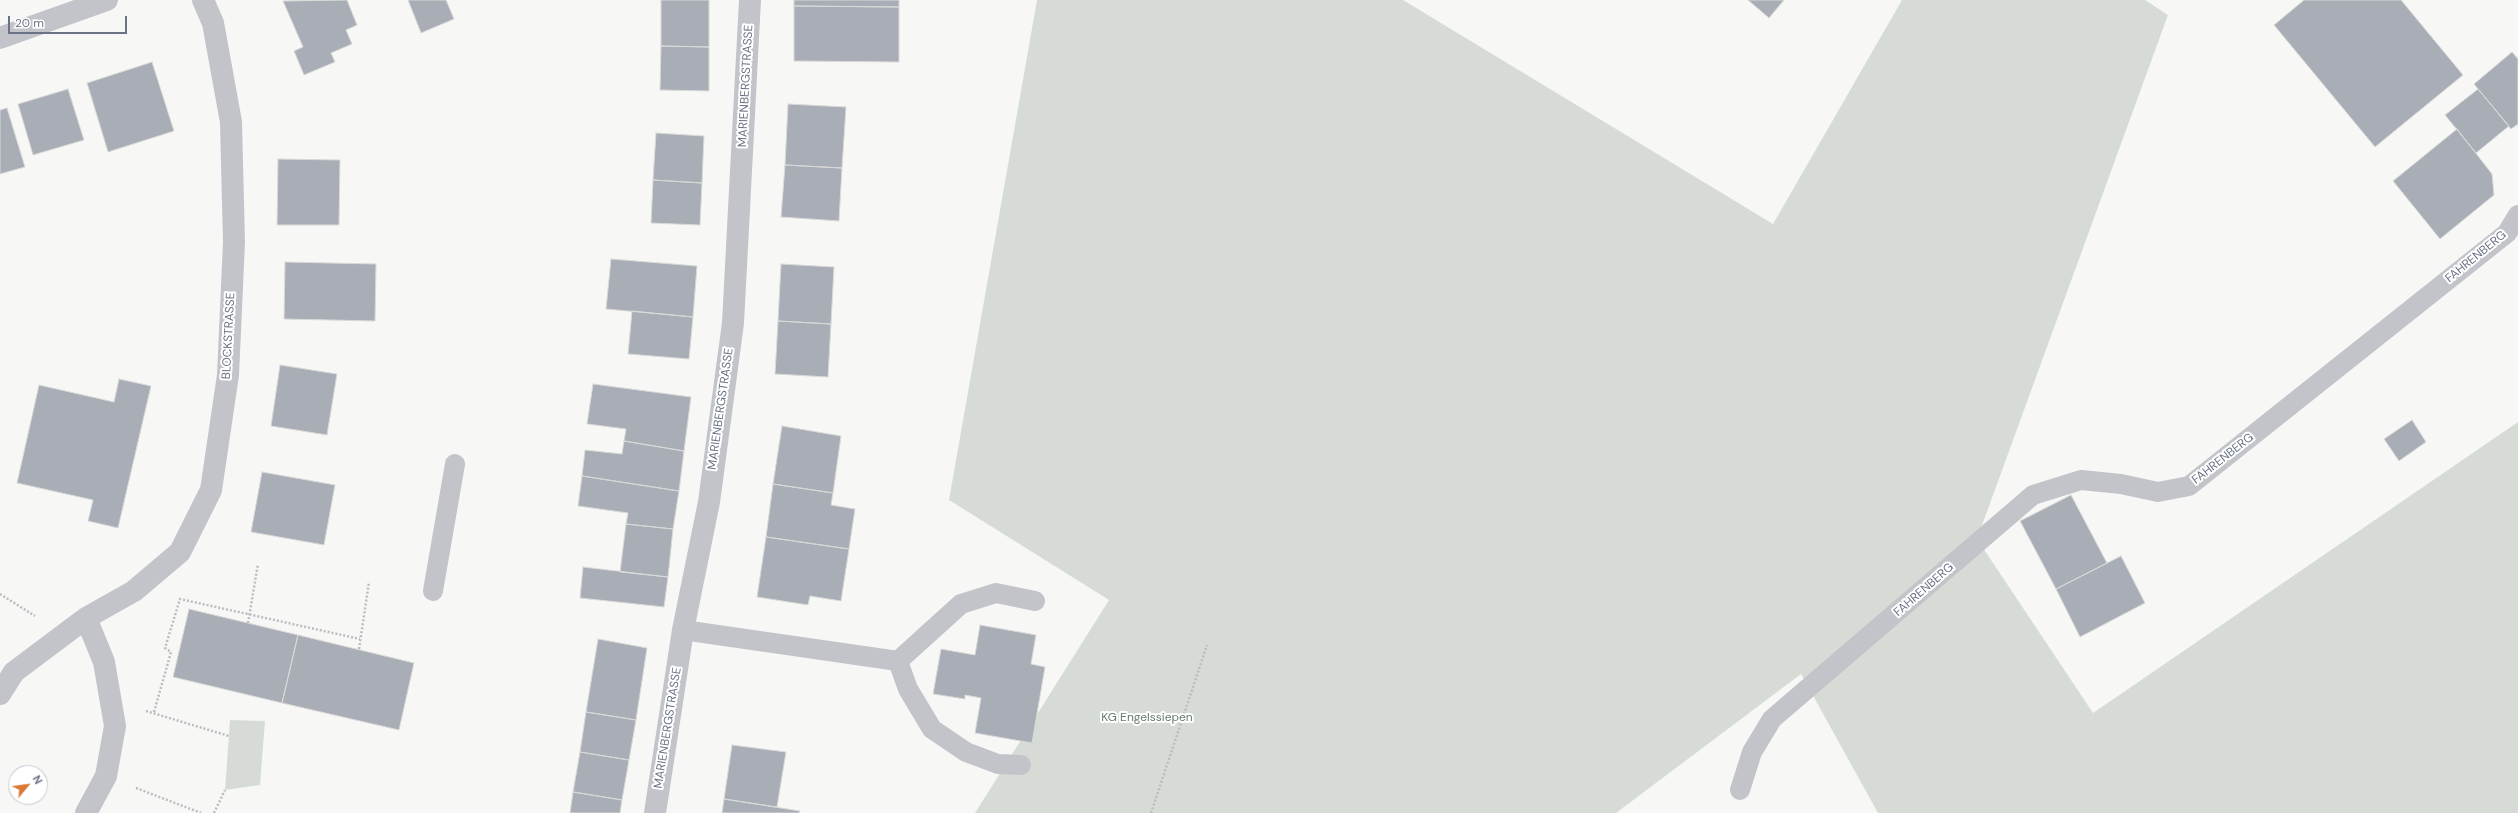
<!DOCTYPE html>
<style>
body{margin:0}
#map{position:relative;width:2518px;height:813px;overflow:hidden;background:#f7f8f5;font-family:"DM Sans",sans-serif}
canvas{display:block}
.north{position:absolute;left:8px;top:765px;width:40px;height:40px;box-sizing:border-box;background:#fff;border:1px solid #c3c7ce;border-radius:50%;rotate:61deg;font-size:11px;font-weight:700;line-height:16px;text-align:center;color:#697385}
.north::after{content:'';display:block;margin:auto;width:14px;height:18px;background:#da7933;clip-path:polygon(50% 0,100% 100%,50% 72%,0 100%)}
.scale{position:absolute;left:8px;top:16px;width:119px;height:18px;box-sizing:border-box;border:2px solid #697385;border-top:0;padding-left:5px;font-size:12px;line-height:14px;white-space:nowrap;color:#697385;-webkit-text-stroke:3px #fff;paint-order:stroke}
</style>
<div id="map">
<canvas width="2518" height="813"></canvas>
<div class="north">N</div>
<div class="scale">20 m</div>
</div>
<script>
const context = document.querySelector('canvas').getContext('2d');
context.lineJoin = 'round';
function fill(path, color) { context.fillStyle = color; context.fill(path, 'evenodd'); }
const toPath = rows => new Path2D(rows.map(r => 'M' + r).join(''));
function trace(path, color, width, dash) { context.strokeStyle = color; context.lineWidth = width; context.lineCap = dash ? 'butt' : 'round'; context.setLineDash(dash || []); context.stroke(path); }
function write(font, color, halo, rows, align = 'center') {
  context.font = font + ' "DM Sans",sans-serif'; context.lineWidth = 4; context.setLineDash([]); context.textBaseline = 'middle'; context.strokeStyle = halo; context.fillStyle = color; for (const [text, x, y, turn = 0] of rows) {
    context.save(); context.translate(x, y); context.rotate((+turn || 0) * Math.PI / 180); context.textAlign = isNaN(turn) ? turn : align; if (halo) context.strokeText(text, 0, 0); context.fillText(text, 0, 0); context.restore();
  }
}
const green = toPath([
 [1037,0,1403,0,1773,224,1902,0,2145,0,2168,15,1977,539,2093,713,2518,422,2518,813,1878,813,1801,674,1616,813,975,813,1109,600,949,500],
 [230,720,265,721,260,785,225,790]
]);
const building = toPath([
 [347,0,357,25,346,30,352,44,331,53,335,62,304,75,294,51,303,47,283,1,347,0],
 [408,0,446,0,454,19,421,33,408,0],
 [661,0,709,0,709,47,661,46,661,0],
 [794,0,899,0,899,7,794,6,794,0],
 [1748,0,1784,0,1769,18,1748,0],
 [2304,0,2401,0,2463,75,2375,147,2274,25,2304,0],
 [794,6,899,7,899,62,794,61,794,6],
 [661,46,709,47,709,91,660,90,661,46],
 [2512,52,2518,59,2518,124,2511,129,2474,84,2512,52],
 [152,62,174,131,108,152,87,83,152,62],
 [68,89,84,140,33,155,18,104,68,89],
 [2478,89,2509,126,2476,153,2445,115,2478,89],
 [788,104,846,107,842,168,785,165,788,104],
 [7,108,25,167,0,174,0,110,7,108],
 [2457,129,2492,174,2494,195,2440,239,2393,181,2457,129],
 [656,133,704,136,702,183,653,180,656,133],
 [278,159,340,160,339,225,277,225,278,159],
 [785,165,842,168,839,221,781,217,785,165],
 [653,180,702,183,700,225,651,223,653,180],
 [611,259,697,266,693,317,606,309,611,259],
 [285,262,376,264,375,321,284,319,285,262],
 [781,264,834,267,831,324,778,321,781,264],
 [632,311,693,317,689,359,628,354,632,311],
 [778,321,831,324,828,377,775,374,778,321],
 [280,365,337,374,327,435,271,426,280,365],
 [119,379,151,386,118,528,88,521,93,500,17,483,39,385,114,402,119,379],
 [593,384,691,397,684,451,624,441,626,429,587,424,593,384],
 [2412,420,2426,442,2399,461,2384,439,2412,420],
 [782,426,841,436,833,493,773,484,782,426],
 [624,441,684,451,679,491,582,476,585,450,622,454,624,441],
 [262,472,335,485,324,545,251,532,262,472],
 [582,476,679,491,673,529,626,524,628,513,578,506,582,476],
 [773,484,833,493,831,505,855,509,849,549,766,537,773,484],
 [2071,495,2107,563,2056,589,2020,521,2071,495],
 [626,524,673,529,668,577,620,572,626,524],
 [766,537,849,549,841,601,810,596,808,605,757,597,766,537],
 [2121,556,2145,603,2080,637,2056,589,2121,556],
 [583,567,668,577,664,607,580,598,583,567],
 [189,609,298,635,282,703,173,677,189,609],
 [980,625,1036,635,1031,664,1045,667,1032,743,975,733,981,698,965,695,965,699,933,694,941,649,975,655,980,625],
 [298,635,414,663,399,730,282,703,298,635],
 [598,639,647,648,636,720,586,712,598,639],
 [586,712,636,720,629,760,580,752,586,712],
 [732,745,786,752,777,807,724,799,732,745],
 [580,752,629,760,622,800,573,792,580,752],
 [573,792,622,800,620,813,570,813,573,792],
 [724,799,800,811,799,813,722,813,724,799]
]);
const path = toPath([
 [0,594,35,616],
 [248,623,258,564],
 [359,649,369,582],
 [146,711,229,736],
 [154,712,171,652,165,648,180,599,360,639],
 [136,788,201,813],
 [214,813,225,790],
 [1151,813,1207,645]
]);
const service = toPath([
 [433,591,455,464],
 [683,630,898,661,961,604,996,593,1035,601],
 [898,661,908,689,932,729,966,752,998,764,1021,765],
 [1740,790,1752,752,1772,719,2033,495,2081,480,2121,484,2158,492,2189,486,2507,233,2518,215]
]);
const minor = toPath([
 [0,38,107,0],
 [86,618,104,662,115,726,106,776,86,813],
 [0,694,14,672,86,618,134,591,180,552,211,490,228,375,234,242,231,122,213,23,203,0],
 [655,813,683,630,709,502,733,323,750,0]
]);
const streetNames = [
 ["MARIENBERGSTRASSE",746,86,-87],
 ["FAHRENBERG",2476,257,-39],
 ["BLOCKSTRASSE",229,336,-87],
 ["MARIENBERGSTRASSE",721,409,-82],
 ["FAHRENBERG",2223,459,-38],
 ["FAHRENBERG",1924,590,-41],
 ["MARIENBERGSTRASSE",668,728,-81]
];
const parkNames = [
 ["KG Engelssiepen",1147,718]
];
fill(green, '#d6dcd5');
fill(building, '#a9aeb6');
trace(building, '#d9d9d8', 1);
trace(path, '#babcbf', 2.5, [2, 2]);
trace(service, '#c2c4c9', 20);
trace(minor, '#c2c4c9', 22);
write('12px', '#697385', '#fff', streetNames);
write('12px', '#677c67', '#fff', parkNames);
</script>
